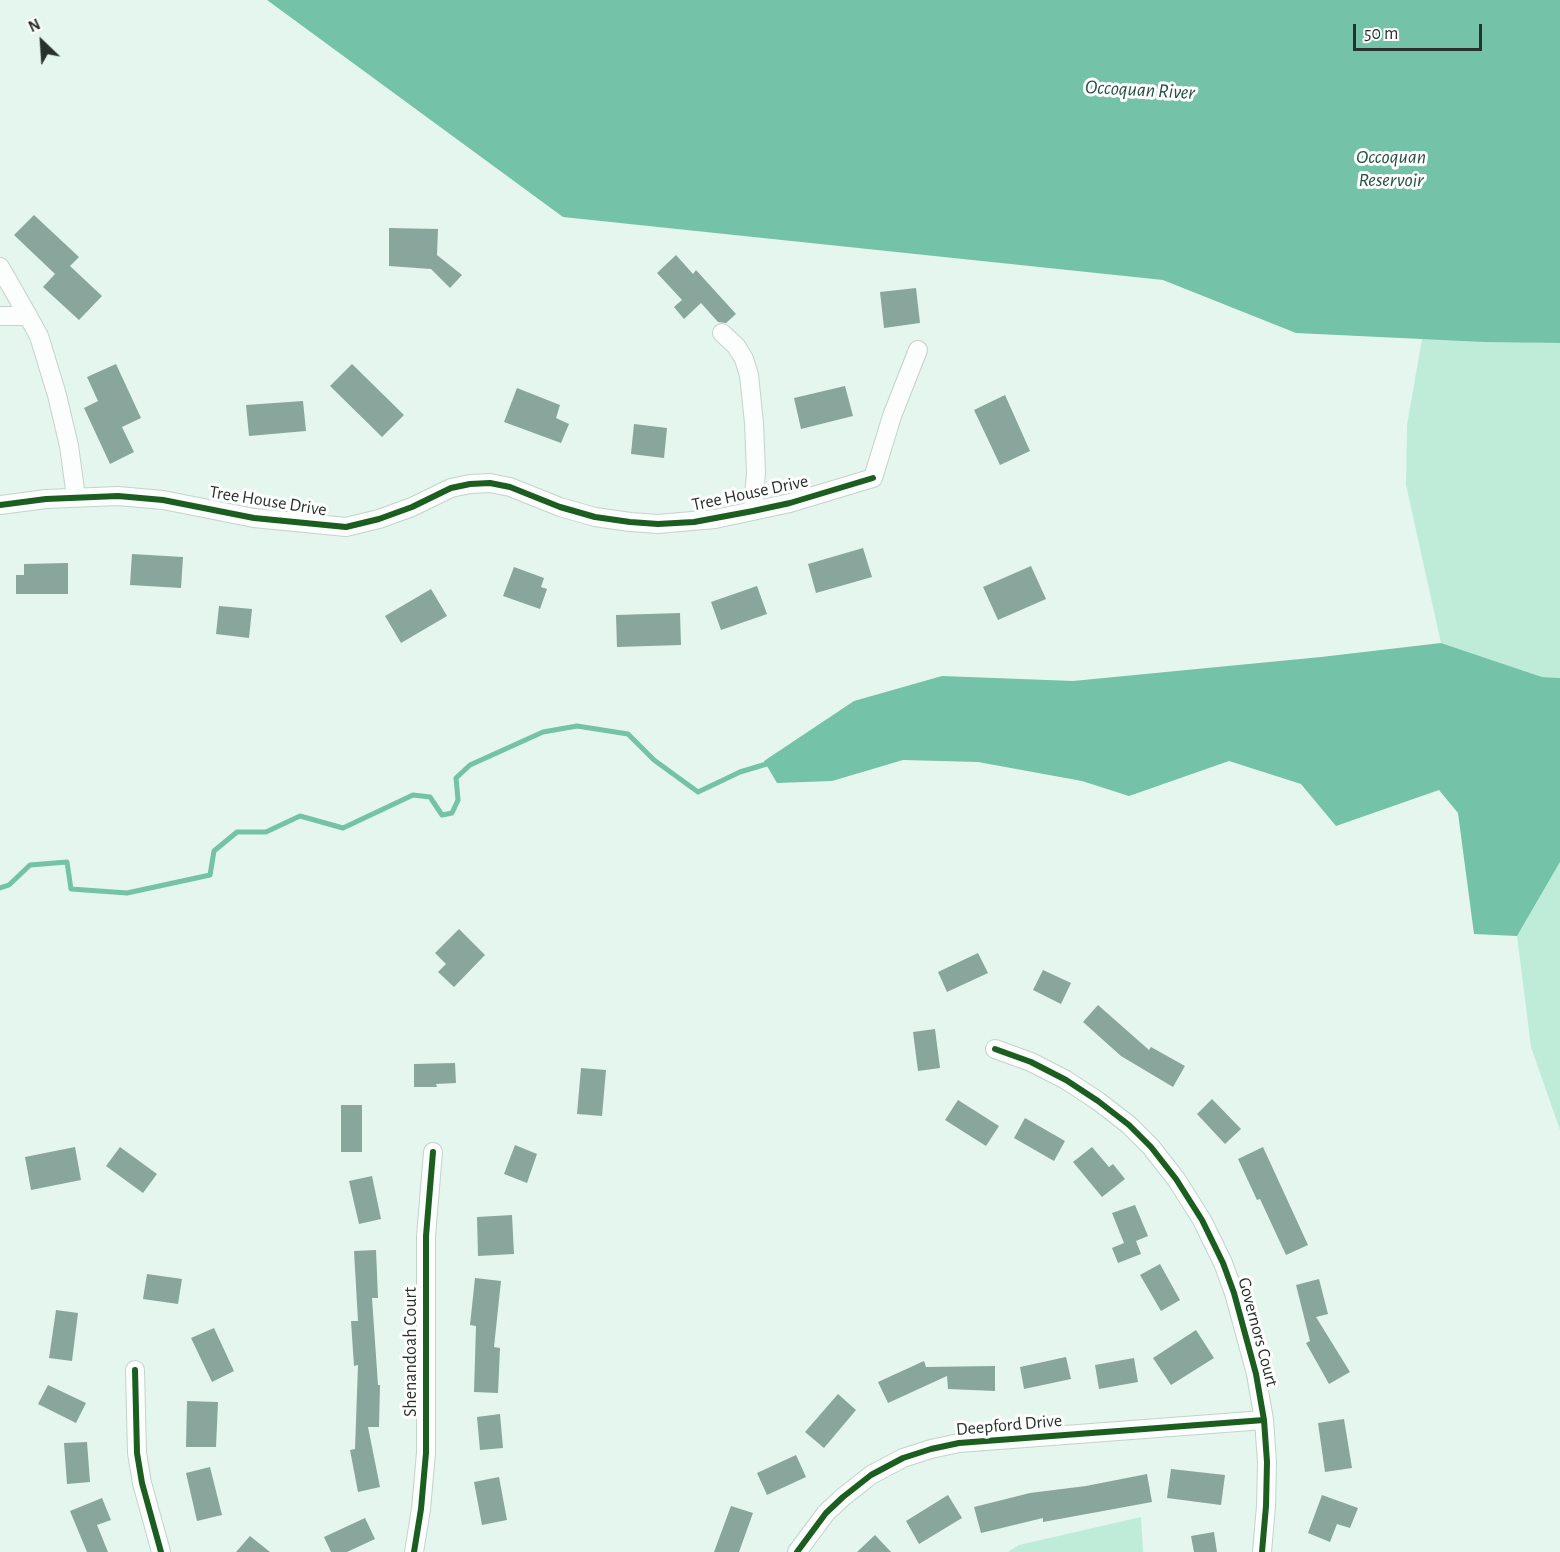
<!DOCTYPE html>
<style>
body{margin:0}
#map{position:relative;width:1560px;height:1552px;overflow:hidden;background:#e5f6ee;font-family:"Alegreya Sans",sans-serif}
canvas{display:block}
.north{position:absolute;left:12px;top:12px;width:60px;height:60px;-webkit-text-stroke:4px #fff;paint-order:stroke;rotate:335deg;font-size:16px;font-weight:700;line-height:24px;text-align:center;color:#27322d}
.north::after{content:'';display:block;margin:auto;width:21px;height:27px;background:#27322d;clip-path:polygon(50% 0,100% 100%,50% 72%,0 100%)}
.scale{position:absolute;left:1353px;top:24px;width:129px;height:27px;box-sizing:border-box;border:3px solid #27322d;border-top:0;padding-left:8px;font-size:18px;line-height:21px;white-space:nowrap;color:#27322d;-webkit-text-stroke:4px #fff;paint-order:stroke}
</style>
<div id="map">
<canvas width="1560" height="1552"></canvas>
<div class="north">N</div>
<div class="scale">50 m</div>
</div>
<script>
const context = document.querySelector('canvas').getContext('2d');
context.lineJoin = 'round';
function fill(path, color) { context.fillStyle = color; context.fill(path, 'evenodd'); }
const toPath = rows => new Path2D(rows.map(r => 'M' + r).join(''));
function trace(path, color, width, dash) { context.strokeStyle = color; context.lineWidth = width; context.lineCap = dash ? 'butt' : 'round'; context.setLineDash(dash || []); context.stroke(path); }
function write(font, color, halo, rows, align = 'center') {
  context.font = font + ' "Alegreya Sans",sans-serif'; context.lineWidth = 6; context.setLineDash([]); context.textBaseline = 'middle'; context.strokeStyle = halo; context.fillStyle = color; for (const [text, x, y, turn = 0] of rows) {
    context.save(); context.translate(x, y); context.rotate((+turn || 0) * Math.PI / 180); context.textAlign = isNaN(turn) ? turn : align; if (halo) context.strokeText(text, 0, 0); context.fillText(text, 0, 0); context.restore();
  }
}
const green = toPath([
 [1422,339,1560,343,1560,678,1542,677,1441,643,1406,485,1407,425],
 [1560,862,1560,1130,1531,1047,1517,936],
 [1141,1517,1143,1552,1008,1552,1019,1545]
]);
const water = toPath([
 [267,0,1560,0,1560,343,1484,342,1296,333,1163,280,563,217],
 [1441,643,1542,677,1560,678,1560,862,1517,936,1474,934,1458,813,1439,790,1336,826,1301,784,1229,761,1129,796,1082,781,978,762,903,760,832,781,777,783,764,761,854,701,942,676,1073,681,1321,657]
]);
const stream = toPath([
 [0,888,9,885,30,865,67,862,71,889,127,893,210,875,214,851,237,832,266,832,300,816,343,828,413,795,430,797,442,815,452,813,458,800,456,778,470,765,543,732,577,726,628,734,654,760,698,792,740,772,773,762]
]);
const building = toPath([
 [34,215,79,257,70,266,102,296,79,320,43,287,55,274,14,235],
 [389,228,438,229,437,255,462,275,450,288,431,269,389,266],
 [676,255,693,274,696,270,736,314,726,323,718,322,701,303,684,319,674,307,682,300,657,273],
 [916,288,920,323,884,328,880,292],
 [116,364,141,418,122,427,134,452,110,464,84,408,98,401,87,377],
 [352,364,404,415,382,437,330,386],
 [845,386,853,416,801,429,794,398],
 [517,388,560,405,556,418,569,424,561,443,504,422],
 [1005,395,1030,451,1000,465,974,410],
 [303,401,306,431,249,436,246,405],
 [634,424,667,428,664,458,631,454],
 [863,548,872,577,816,593,808,564],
 [132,554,183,557,181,588,130,585],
 [68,563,68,594,16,594,16,575,24,575,24,564],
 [1031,566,1046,599,998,620,983,587],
 [514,567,544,578,541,587,547,589,540,609,503,596],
 [757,586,767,614,721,630,711,602],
 [431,589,447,616,401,643,385,616],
 [219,606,252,609,249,638,216,634],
 [680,613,681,645,617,647,616,615],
 [459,929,485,955,454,987,438,972,446,964,435,953],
 [978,953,988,973,947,992,938,972],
 [1043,970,1071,983,1061,1004,1033,990],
 [1098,1005,1149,1050,1151,1047,1185,1066,1173,1087,1121,1056,1083,1022],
 [935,1029,940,1068,918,1071,913,1032],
 [455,1063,456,1083,436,1084,437,1087,414,1087,414,1064],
 [581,1068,606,1070,602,1116,577,1114],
 [1212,1099,1241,1129,1225,1144,1197,1114],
 [958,1100,999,1126,986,1146,945,1120],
 [341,1105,362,1105,362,1152,341,1152],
 [1025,1118,1065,1141,1054,1161,1014,1138],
 [515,1145,537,1154,527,1183,504,1174],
 [75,1147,81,1180,31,1190,25,1157],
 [120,1147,157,1174,143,1193,106,1166],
 [1092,1147,1109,1167,1113,1164,1125,1179,1102,1197,1073,1162],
 [1263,1147,1308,1245,1286,1255,1260,1199,1257,1200,1238,1159],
 [372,1176,381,1219,359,1224,349,1181],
 [1135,1205,1148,1236,1136,1241,1141,1254,1118,1263,1112,1248,1124,1243,1112,1213],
 [512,1215,514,1254,478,1256,477,1217],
 [376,1250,378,1298,372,1298,378,1385,380,1385,379,1427,368,1427,380,1487,358,1492,350,1450,355,1449,358,1365,354,1366,351,1321,358,1321,354,1251],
 [1160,1264,1180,1300,1161,1311,1140,1275],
 [147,1274,182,1279,178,1304,143,1299],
 [475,1278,501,1281,494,1347,500,1348,498,1393,474,1392,476,1326,470,1325],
 [1319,1279,1328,1314,1316,1317,1350,1372,1329,1384,1306,1343,1310,1341,1296,1285],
 [56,1310,78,1313,72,1361,49,1358],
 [214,1328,234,1371,212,1382,191,1338],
 [1196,1330,1214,1358,1171,1385,1153,1358],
 [1066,1357,1071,1379,1024,1389,1020,1367],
 [1134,1358,1138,1382,1099,1389,1095,1365],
 [924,1361,926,1367,995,1366,995,1391,948,1389,947,1376,888,1403,878,1382],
 [48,1385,86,1403,76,1423,38,1404],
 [838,1394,856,1410,824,1448,805,1432],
 [187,1401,218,1402,216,1447,186,1447],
 [500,1414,503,1448,480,1450,477,1417],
 [1344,1419,1352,1468,1325,1472,1318,1423],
 [87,1442,90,1482,67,1484,64,1443],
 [796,1455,806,1477,767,1495,757,1473],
 [210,1467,222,1515,197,1521,186,1473],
 [1171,1469,1225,1475,1221,1505,1167,1498],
 [1147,1474,1152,1502,1043,1522,1043,1518,981,1533,974,1507,1030,1493,1086,1486],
 [499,1477,507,1520,482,1525,474,1482],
 [948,1495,962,1518,919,1544,906,1521],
 [1322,1495,1358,1508,1350,1528,1337,1524,1330,1542,1308,1533],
 [102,1498,111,1520,97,1525,108,1552,87,1552,70,1511],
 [731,1506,753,1513,739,1552,714,1552],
 [365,1518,375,1539,347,1552,331,1552,324,1537],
 [1214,1532,1217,1552,1194,1552,1191,1536],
 [875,1535,891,1552,857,1552],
 [250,1536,270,1552,236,1552]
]);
const minor = toPath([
 [0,267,28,316,0,316],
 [28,316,39,336,57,395,69,446,76,497],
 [722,333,736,346,744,359,749,375,754,423,756,472,753,511],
 [0,505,46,499,118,496,163,500,254,518,346,527,379,519,412,507,451,488,470,484,490,483,510,487,560,507,595,517,630,522,658,524,715,519,790,503,873,478,892,416,918,350],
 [995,1049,1031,1062,1066,1080,1098,1101,1129,1125,1151,1147,1176,1179,1202,1220,1223,1263,1234,1293,1256,1374,1264,1420,1267,1462,1266,1506,1262,1552],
 [135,1370,137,1453,142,1483,161,1552],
 [414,1552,421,1509,426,1453,426,1236,433,1152],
 [797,1552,826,1513,843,1497,871,1475,903,1458,931,1449,959,1443,1264,1420]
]);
const cycleway = toPath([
 [0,505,46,499,118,496,163,500,254,518,346,527,379,519,412,507,451,488,470,484,490,483,510,487,560,507,595,517,630,522,658,524,694,522,753,511,790,503,873,478],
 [995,1049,1031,1062,1066,1080,1098,1101,1129,1125,1151,1147,1176,1179,1202,1220,1223,1263,1234,1293,1256,1374,1264,1420,1267,1462,1266,1506,1262,1552],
 [135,1370,137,1453,142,1483,161,1552],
 [414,1552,421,1509,426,1453,426,1236,433,1152],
 [797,1552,826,1513,843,1497,871,1475,903,1458,931,1449,959,1443,1264,1420]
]);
const streetNames = [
 ["Tree House Drive",750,493,-12],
 ["Tree House Drive",268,501,9],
 ["Governors Court",1258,1332,75],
 ["Shenandoah Court",411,1352,-90],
 ["Deepford Drive",1009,1425,-5]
];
const waterNames = [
 ["Occoquan River",1140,90,3],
 ["Occoquan",1391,157],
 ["Reservoir",1391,180]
];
fill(green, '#beecd9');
fill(water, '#74c2a7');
trace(stream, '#74c2a7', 5);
fill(building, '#88a69c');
trace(minor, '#c4d2cc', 20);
trace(minor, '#fbfefc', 18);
trace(cycleway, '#1b5e20', 6);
write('18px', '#27322d', '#fff', streetNames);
write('italic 20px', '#255141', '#fff', waterNames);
</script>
